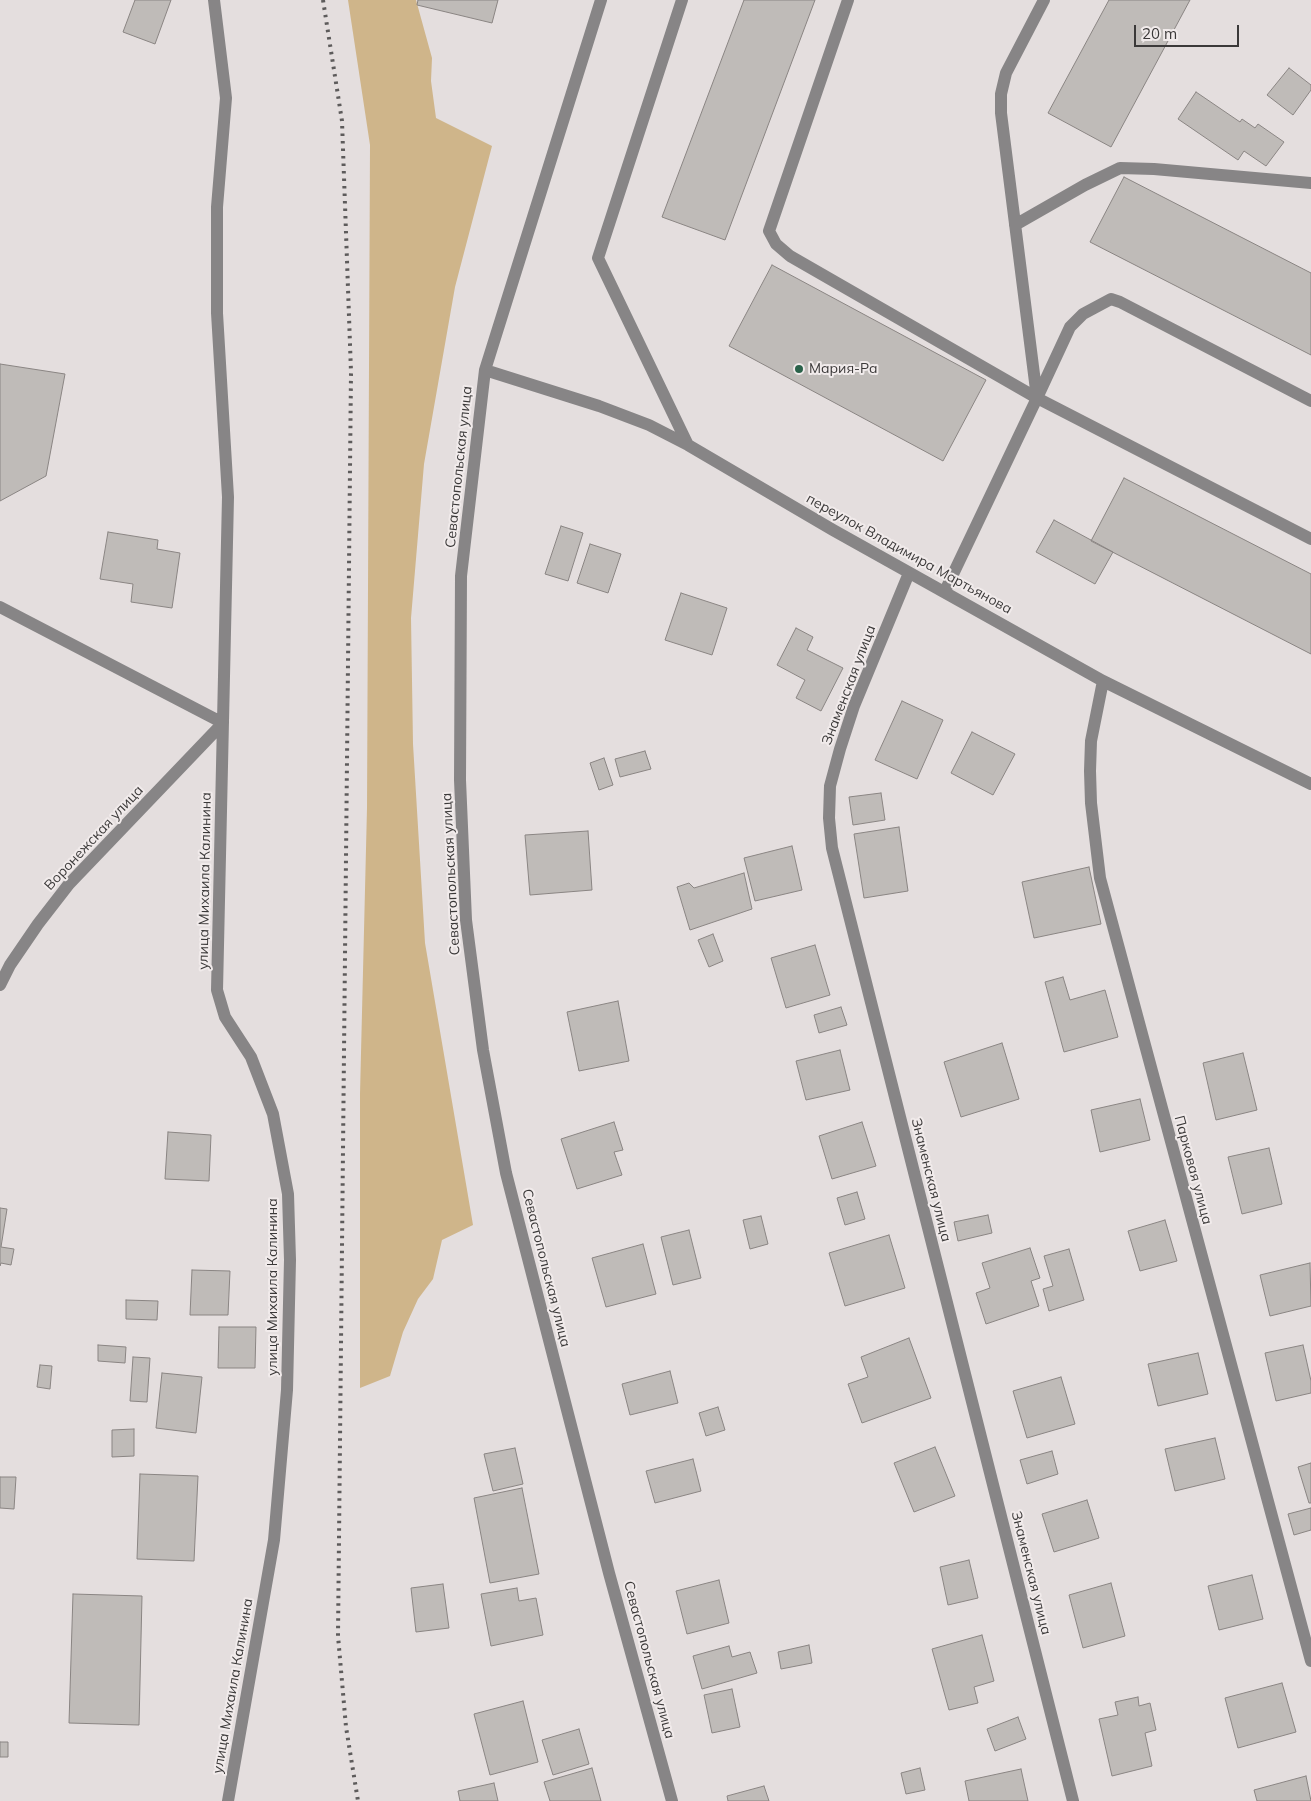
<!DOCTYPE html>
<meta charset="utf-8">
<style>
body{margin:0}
#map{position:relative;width:1311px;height:1801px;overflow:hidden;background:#e4dede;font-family:Mulish,sans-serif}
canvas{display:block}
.scale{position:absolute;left:1134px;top:25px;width:105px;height:22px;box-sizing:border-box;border:2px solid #3b3939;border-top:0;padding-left:6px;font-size:15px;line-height:18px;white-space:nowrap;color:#3b3939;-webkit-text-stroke:4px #f1ebeb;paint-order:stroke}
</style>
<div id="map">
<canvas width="1311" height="1801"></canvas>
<div class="scale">20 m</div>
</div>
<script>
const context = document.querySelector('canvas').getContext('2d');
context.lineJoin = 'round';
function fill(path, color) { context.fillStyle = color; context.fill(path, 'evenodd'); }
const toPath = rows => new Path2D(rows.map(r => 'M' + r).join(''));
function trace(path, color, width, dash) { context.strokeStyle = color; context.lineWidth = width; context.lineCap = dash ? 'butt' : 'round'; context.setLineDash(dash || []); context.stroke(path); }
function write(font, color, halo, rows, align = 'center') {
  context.font = font + ' Mulish,sans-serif'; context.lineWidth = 4; context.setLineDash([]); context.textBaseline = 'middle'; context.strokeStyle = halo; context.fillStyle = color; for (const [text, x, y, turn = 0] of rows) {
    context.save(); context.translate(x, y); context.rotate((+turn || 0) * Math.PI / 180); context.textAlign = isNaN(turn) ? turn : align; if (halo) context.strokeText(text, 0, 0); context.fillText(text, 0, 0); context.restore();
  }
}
const green = toPath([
 [348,0,416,0,432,58,431,81,436,118,492,146,455,287,424,464,411,618,413,744,425,943,473,1225,442,1240,433,1279,418,1299,403,1332,390,1376,360,1388,360,1094,367,808,370,145]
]);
const building = toPath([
 [135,0,171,0,155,44,123,32,135,0],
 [418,0,498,0,492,23,417,5,418,0],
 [744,0,815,0,725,240,662,217,744,0],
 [1109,0,1190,0,1111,147,1048,113,1109,0],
 [1289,68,1311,85,1311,90,1293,115,1267,95,1289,68],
 [1196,92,1240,122,1242,119,1255,128,1258,124,1284,142,1266,166,1244,151,1238,160,1178,119,1196,92],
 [1124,177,1311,273,1311,355,1090,242,1124,177],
 [772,265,986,380,943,461,729,346,772,265],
 [0,364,65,374,46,476,0,501,0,364],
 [1124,478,1311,574,1311,654,1091,541,1124,478],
 [1054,520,1113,552,1095,584,1036,552,1054,520],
 [561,526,583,533,568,581,545,574,561,526],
 [108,532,158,540,157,549,180,553,172,608,131,602,133,584,100,579,108,532],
 [590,544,621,554,608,593,577,583,590,544],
 [681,593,727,608,712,655,665,640,681,593],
 [796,628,813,637,807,650,843,668,821,711,796,698,805,680,777,665,796,628],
 [902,701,943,720,917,779,875,760,902,701],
 [972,732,1015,754,993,795,951,773,972,732],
 [645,751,651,769,620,777,615,759,645,751],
 [604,758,613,785,599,790,590,763,604,758],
 [881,793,885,820,853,825,849,797,881,793],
 [899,827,908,891,864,898,854,834,899,827],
 [588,831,592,890,530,895,525,835,588,831],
 [792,846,802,890,755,901,744,858,792,846],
 [1089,867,1101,924,1034,938,1022,882,1089,867],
 [744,873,752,909,690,930,677,887,689,883,694,888,744,873],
 [713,934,723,961,709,967,698,940,713,934],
 [815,945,830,995,786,1008,771,958,815,945],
 [1063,977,1070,1000,1105,990,1118,1037,1064,1052,1045,982,1063,977],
 [618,1001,629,1061,579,1071,567,1012,618,1001],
 [841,1007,847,1025,819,1033,814,1015,841,1007],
 [1002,1043,1019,1099,961,1117,944,1062,1002,1043],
 [840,1050,850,1090,806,1100,796,1061,840,1050],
 [1243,1053,1257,1110,1216,1120,1203,1063,1243,1053],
 [1140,1099,1150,1140,1100,1152,1091,1110,1140,1099],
 [614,1122,623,1150,614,1152,622,1175,577,1189,561,1139,614,1122],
 [862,1122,876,1166,832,1179,819,1136,862,1122],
 [168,1132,211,1135,209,1181,165,1179,168,1132],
 [1269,1148,1282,1204,1242,1214,1228,1157,1269,1148],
 [857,1192,865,1219,845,1225,837,1198,857,1192],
 [0,1208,7,1209,1,1247,14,1249,11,1265,1,1263,0,1266,0,1208],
 [988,1215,992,1233,958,1241,954,1222,988,1215],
 [761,1216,768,1244,750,1249,743,1220,761,1216],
 [1165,1220,1177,1261,1140,1271,1128,1231,1165,1220],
 [689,1230,701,1278,673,1285,661,1237,689,1230],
 [889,1235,905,1288,845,1306,829,1253,889,1235],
 [643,1244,656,1294,606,1307,592,1258,643,1244],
 [1030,1248,1040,1278,1031,1281,1039,1306,986,1324,976,1293,990,1288,982,1263,1030,1248],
 [1069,1249,1084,1300,1049,1311,1043,1289,1053,1286,1044,1256,1069,1249],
 [1310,1263,1311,1306,1270,1316,1260,1275,1310,1263],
 [192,1270,230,1271,228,1315,190,1315,192,1270],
 [126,1300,158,1301,157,1320,126,1319,126,1300],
 [219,1327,256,1327,255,1368,218,1368,219,1327],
 [909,1338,931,1398,862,1423,848,1384,868,1377,861,1357,909,1338],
 [98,1345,126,1347,125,1363,98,1361,98,1345],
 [1303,1345,1311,1381,1311,1393,1276,1401,1265,1353,1303,1345],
 [1198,1353,1208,1394,1158,1406,1148,1364,1198,1353],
 [133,1357,150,1358,147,1402,130,1401,133,1357],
 [40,1365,52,1366,50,1389,37,1387,40,1365],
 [670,1371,678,1403,630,1415,622,1384,670,1371],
 [162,1373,202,1377,196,1433,156,1428,162,1373],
 [1061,1377,1075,1424,1027,1438,1013,1391,1061,1377],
 [718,1407,725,1430,706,1436,699,1413,718,1407],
 [134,1429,134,1456,112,1457,112,1430,134,1429],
 [1215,1438,1225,1479,1175,1491,1165,1449,1215,1438],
 [935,1447,955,1496,914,1512,894,1463,935,1447],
 [515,1448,523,1484,493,1491,484,1454,515,1448],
 [1052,1451,1058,1474,1027,1484,1020,1460,1052,1451],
 [693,1459,701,1491,655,1503,646,1471,693,1459],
 [1311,1463,1311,1503,1309,1503,1298,1467,1311,1463],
 [140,1474,198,1476,194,1561,137,1559,140,1474],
 [0,1477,16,1477,14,1509,0,1508,0,1477],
 [522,1488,539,1574,490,1583,474,1498,522,1488],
 [1087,1500,1099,1538,1054,1552,1042,1514,1087,1500],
 [1311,1508,1311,1530,1294,1535,1288,1514,1311,1508],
 [969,1560,978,1598,948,1605,940,1567,969,1560],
 [1252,1575,1263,1619,1219,1630,1208,1586,1252,1575],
 [719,1580,729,1623,687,1634,676,1591,719,1580],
 [1111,1583,1125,1636,1083,1648,1069,1595,1111,1583],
 [443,1584,449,1628,416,1632,411,1588,443,1584],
 [517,1588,519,1601,536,1598,543,1635,491,1646,481,1594,517,1588],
 [73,1594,142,1596,139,1725,69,1723,73,1594],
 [982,1635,994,1681,974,1687,978,1703,949,1710,932,1649,982,1635],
 [809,1645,812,1663,781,1669,778,1652,809,1645],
 [729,1646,732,1657,750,1652,757,1673,702,1689,693,1656,729,1646],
 [1282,1683,1296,1732,1238,1748,1225,1698,1282,1683],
 [732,1689,740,1727,712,1733,704,1695,732,1689],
 [1138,1697,1139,1706,1150,1703,1156,1730,1145,1733,1152,1766,1112,1776,1099,1719,1118,1715,1115,1702,1138,1697],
 [523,1701,538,1762,490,1775,474,1714,523,1701],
 [1018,1717,1026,1739,995,1751,987,1729,1018,1717],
 [579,1729,589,1764,553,1775,542,1740,579,1729],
 [0,1742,8,1742,8,1757,0,1757,0,1742],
 [592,1768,601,1801,550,1801,544,1782,592,1768],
 [920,1768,925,1790,906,1794,901,1773,920,1768],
 [1021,1769,1028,1801,969,1801,965,1781,1021,1769],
 [1306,1776,1311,1801,1257,1801,1254,1790,1306,1776],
 [494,1783,498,1801,460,1801,458,1791,494,1783],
 [764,1786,769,1801,728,1801,727,1796,764,1786]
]);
const minor = toPath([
 [214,0,226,98,217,207,217,313,228,497,217,990,225,1017,251,1057,273,1114,288,1194,290,1260,287,1390,274,1540,228,1801],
 [601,0,485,370,461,576,460,780,466,920,483,1050,506,1173,609,1573,672,1801],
 [682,0,598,258,688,445],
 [848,0,769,231,776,244,790,256,1037,398],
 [1015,225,1085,185,1120,168,1154,169,1311,183],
 [485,370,599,406,649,425,688,445,833,530,1103,681,1311,784],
 [1311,401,1120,302,1111,299,1083,314,1070,327,1037,398,1311,539],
 [909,573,854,706,840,749,830,786,829,818,832,848,1073,1801],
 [945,591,1037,398,1001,113,1001,94,1006,73,1044,0],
 [0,607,223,723],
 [1103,681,1091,741,1090,771,1091,803,1100,878,1311,1661],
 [0,985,10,965,38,924,69,884,223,723]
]);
const rail = toPath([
 [323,0,342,121,351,372,338,1636,346,1727,358,1801]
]);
const markers = [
 [799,369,5,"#2a624a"]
];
const poiNames = [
 ["Мария-Ра",809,369]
];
const streetNames = [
 ["Севастопольская улица",459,467,-84],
 ["переулок Владимира Мартьянова",909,554,29],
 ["Знаменская улица",849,685,-69],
 ["Воронежская улица",94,838,-47],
 ["Севастопольская улица",451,874,-93],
 ["улица Михаила Калинина",205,881,-89],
 ["Парковая улица",1193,1170,75],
 ["Знаменская улица",931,1180,76],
 ["Севастопольская улица",546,1268,76],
 ["улица Михаила Калинина",273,1287,-90],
 ["Знаменская улица",1031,1573,76],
 ["Севастопольская улица",649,1660,75],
 ["улица Михаила Калинина",233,1686,-80]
];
fill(green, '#cfb58a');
fill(building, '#bfbbb8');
trace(building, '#8a8583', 1);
trace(minor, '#878586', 12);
trace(rail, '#5d5b5b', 4, [2.5, 5]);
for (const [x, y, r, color] of markers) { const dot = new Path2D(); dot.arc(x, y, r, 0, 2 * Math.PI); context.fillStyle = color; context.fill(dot); trace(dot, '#f1ebeb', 2); }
write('14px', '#3b3939', '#f1ebeb', poiNames, 'left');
write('14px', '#3b3939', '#f1ebeb', streetNames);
</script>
